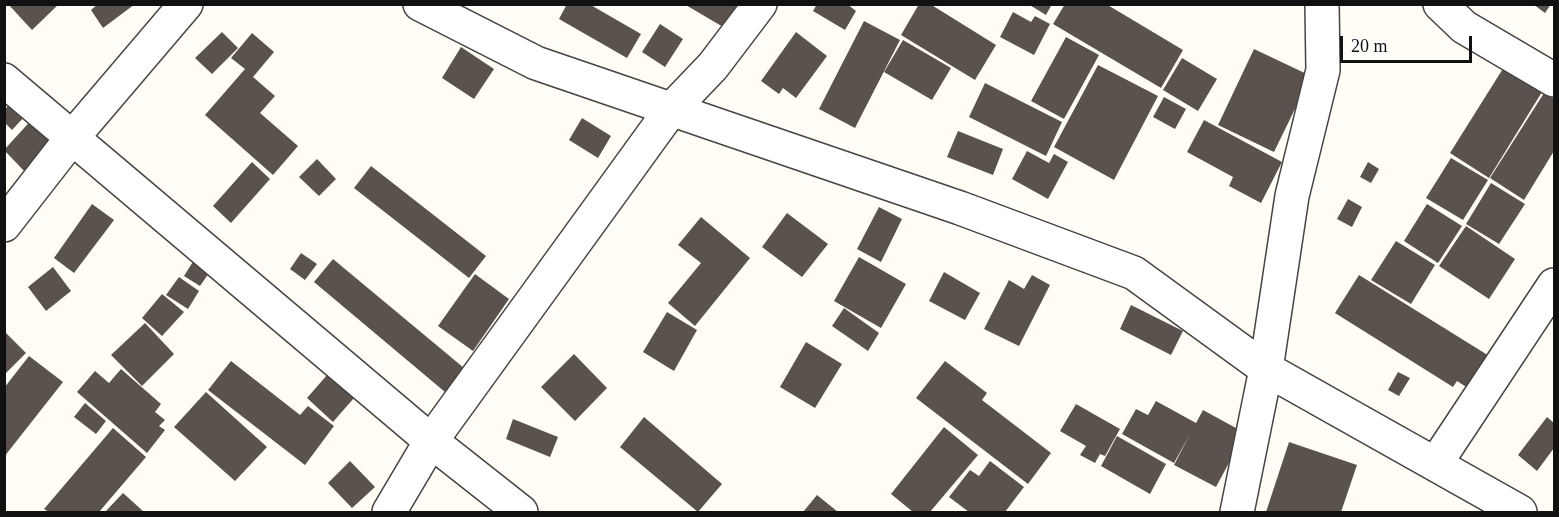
<!DOCTYPE html>
<style>
body{margin:0}
#map{position:relative;width:1559px;height:517px;overflow:hidden;background:#fffdf5;font-family:Georgia,serif}
canvas{display:block}
.frame{position:absolute;inset:0;border:6px solid #111;pointer-events:none}
.scale{position:absolute;left:1340px;top:36px;width:132px;height:27px;box-sizing:border-box;border:3px solid #111;border-top:0;padding-left:8px;font-size:18px;line-height:21px;white-space:nowrap;color:#111;-webkit-text-stroke:4px #fff;paint-order:stroke}
</style>
<div id="map">
<canvas width="1559" height="517"></canvas>
<div class="frame"></div>
<div class="scale">20 m</div>
</div>
<script>
const context = document.querySelector('canvas').getContext('2d');
context.lineJoin = 'round';
function fill(path, color) { context.fillStyle = color; context.fill(path, 'evenodd'); }
const toPath = rows => new Path2D(rows.map(r => 'M' + r).join(''));
function trace(path, color, width, dash) { context.strokeStyle = color; context.lineWidth = width; context.lineCap = dash ? 'butt' : 'round'; context.setLineDash(dash || []); context.stroke(path); }
const building = toPath([
 [8,4,59,4,32,30],
 [98,4,135,4,103,28,91,10],
 [567,4,589,4,641,34,627,58,559,19],
 [684,4,746,4,730,31],
 [817,4,847,4,856,11,845,30,813,11],
 [919,4,930,4,996,45,975,80,901,35],
 [1028,4,1052,4,1046,15],
 [1065,4,1106,4,1183,50,1161,88,1053,24],
 [1533,4,1551,4,1545,13],
 [1013,12,1031,22,1035,16,1050,24,1034,55,1000,37],
 [864,21,900,40,855,128,819,109],
 [660,24,683,39,665,67,642,52],
 [222,32,238,48,212,74,195,58],
 [796,32,827,56,796,98,783,88,779,94,761,81],
 [252,33,274,52,253,77,275,96,260,113,298,146,273,175,205,115,245,69,231,58],
 [1066,37,1099,55,1064,119,1031,101],
 [903,40,951,68,932,100,884,72],
 [461,47,494,69,474,99,442,78],
 [1254,49,1311,76,1274,152,1218,125],
 [1182,58,1217,79,1198,111,1163,90],
 [1098,65,1158,96,1114,180,1054,147],
 [1504,67,1542,92,1489,178,1450,153],
 [985,83,1062,122,1046,156,969,117],
 [1544,93,1554,99,1554,151,1524,200,1490,178],
 [1164,97,1186,109,1175,129,1153,117],
 [13,101,26,115,12,130,4,122,4,110],
 [36,115,60,137,27,174,4,150],
 [582,118,611,136,598,158,569,140],
 [1204,120,1282,162,1261,203,1229,186,1233,177,1187,152],
 [958,131,1003,149,993,175,947,157],
 [1027,151,1049,163,1054,154,1068,162,1048,199,1012,179],
 [1451,158,1488,180,1463,220,1426,198],
 [317,159,336,179,319,196,299,177],
 [252,162,270,179,231,223,213,206],
 [1368,162,1379,169,1371,183,1360,177],
 [371,166,486,256,469,278,354,188],
 [1491,183,1525,204,1499,244,1466,224],
 [1348,199,1362,207,1352,227,1337,219],
 [92,204,114,220,74,273,54,258],
 [1427,204,1462,226,1438,263,1404,241],
 [879,207,902,219,881,262,857,249],
 [787,213,828,244,802,277,762,247],
 [701,217,750,258,695,326,668,303,701,263,678,245],
 [1466,226,1515,259,1489,299,1439,266],
 [1396,241,1435,265,1411,304,1371,280],
 [301,253,317,264,305,280,290,269],
 [859,257,906,284,881,328,834,301],
 [333,259,464,368,445,392,314,282],
 [194,260,211,270,200,286,184,276],
 [53,267,71,291,46,311,28,287],
 [944,272,980,293,965,320,929,301],
 [475,274,509,299,473,351,438,326],
 [1032,275,1050,285,1019,346,984,329,1009,280,1024,289],
 [1359,275,1494,359,1474,392,1457,381,1453,387,1335,313],
 [179,277,199,291,188,309,166,295],
 [162,294,184,312,162,336,142,318],
 [1131,305,1183,331,1171,355,1120,329],
 [844,308,879,333,868,351,832,326],
 [667,312,697,330,674,371,643,352],
 [145,323,174,354,142,386,111,355],
 [4,331,26,353,4,375],
 [806,342,842,364,815,408,780,387],
 [574,354,607,388,575,421,541,387],
 [29,356,63,382,4,457,4,388],
 [231,361,300,415,308,406,334,426,305,465,208,390],
 [945,361,987,393,982,400,1051,453,1028,484,916,398],
 [334,367,361,390,333,422,307,398],
 [121,369,161,404,155,412,165,420,159,426,165,430,147,453,77,392,95,371,109,383],
 [1398,372,1410,378,1399,396,1388,390],
 [206,392,267,447,235,481,174,427],
 [1156,401,1196,423,1203,410,1245,433,1216,487,1174,465,1190,434,1174,463,1122,434,1136,409,1148,415],
 [85,403,106,421,96,434,74,417],
 [1076,404,1120,429,1105,456,1100,454,1095,463,1080,455,1086,446,1060,431],
 [644,417,722,484,698,512,620,447],
 [1547,417,1554,423,1554,448,1537,471,1518,455],
 [513,419,558,437,550,457,506,439],
 [944,427,978,455,930,512,913,512,891,494],
 [113,428,146,457,99,512,49,512,44,509],
 [1117,436,1166,464,1150,494,1101,466],
 [1289,442,1357,465,1341,512,1266,512],
 [350,461,375,487,352,508,328,483],
 [990,461,1024,487,1005,512,969,512,949,497,970,470,979,476],
 [123,493,144,512,105,512],
 [817,495,838,512,803,512]
]);
const minor = toPath([
 [420,4,536,63,960,208,1134,273,1266,369,1520,512],
 [1440,4,1464,27,1554,80],
 [4,80,431,441,521,512],
 [4,225,71,139,186,4],
 [1436,463,1554,285],
 [389,512,431,441,670,111,713,66,760,4],
 [1237,512,1266,369,1292,196,1323,70,1322,4]
]);
fill(building, '#5a524d');
trace(minor, '#444', 36);
trace(minor, '#fff', 33);
</script>
